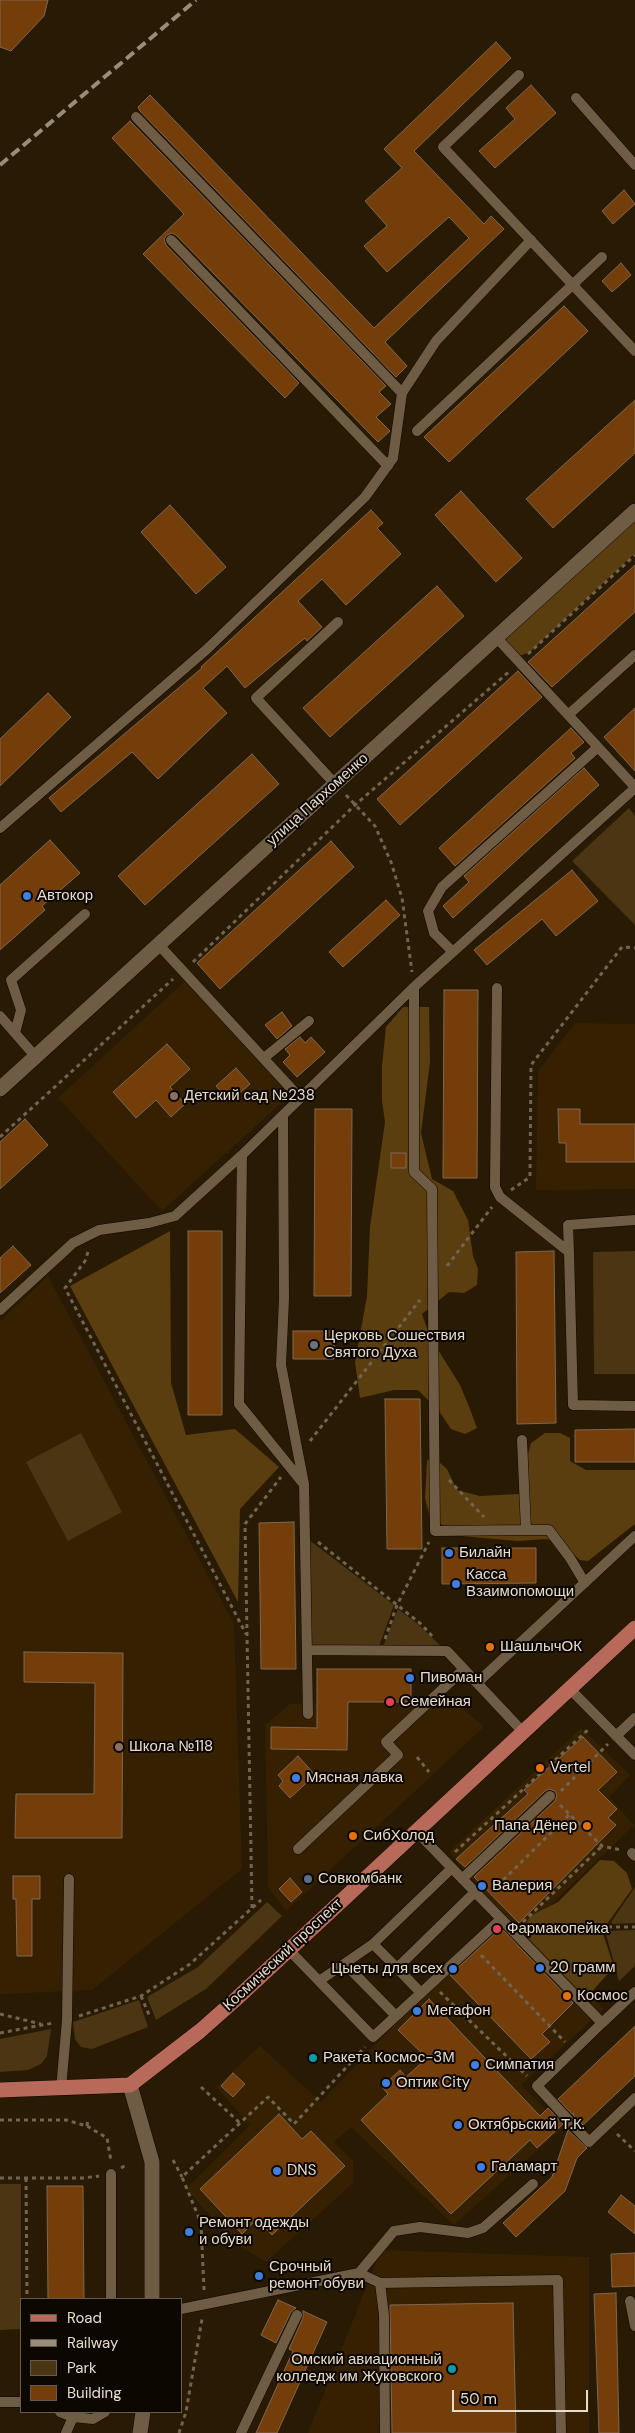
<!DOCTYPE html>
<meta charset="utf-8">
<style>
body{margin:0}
#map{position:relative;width:635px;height:2433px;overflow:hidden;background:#291a03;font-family:"DM Sans",sans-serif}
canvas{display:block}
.legend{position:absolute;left:20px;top:2298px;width:162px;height:115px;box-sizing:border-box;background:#0d0701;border:1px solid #645c53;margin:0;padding:6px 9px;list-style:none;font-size:15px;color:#e6dcce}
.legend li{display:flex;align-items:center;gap:10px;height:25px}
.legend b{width:25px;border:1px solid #645c53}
.scale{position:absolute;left:452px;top:2390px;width:136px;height:22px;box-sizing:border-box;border:2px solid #e6dcce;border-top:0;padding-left:6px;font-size:15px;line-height:18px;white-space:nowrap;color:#e6dcce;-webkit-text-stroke:4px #0d0701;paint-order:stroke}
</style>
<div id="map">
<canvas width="635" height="2433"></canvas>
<ul class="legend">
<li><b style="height:6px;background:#b76a5a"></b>Road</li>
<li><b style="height:6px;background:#988c7a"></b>Railway</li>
<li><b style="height:14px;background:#4b3512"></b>Park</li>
<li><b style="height:14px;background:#733e09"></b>Building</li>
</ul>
<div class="scale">50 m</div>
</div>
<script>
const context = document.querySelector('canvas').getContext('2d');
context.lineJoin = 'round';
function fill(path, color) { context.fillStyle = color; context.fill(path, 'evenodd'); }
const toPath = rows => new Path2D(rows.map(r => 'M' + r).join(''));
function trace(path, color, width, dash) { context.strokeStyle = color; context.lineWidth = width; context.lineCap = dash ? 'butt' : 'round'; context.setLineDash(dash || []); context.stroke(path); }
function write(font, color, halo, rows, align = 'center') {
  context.font = font + ' "DM Sans",sans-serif'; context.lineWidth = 4; context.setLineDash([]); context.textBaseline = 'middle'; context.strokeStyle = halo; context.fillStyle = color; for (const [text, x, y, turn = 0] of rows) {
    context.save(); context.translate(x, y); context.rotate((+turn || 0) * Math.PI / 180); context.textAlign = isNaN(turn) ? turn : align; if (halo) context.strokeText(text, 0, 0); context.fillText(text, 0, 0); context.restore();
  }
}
const built = toPath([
 [185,981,290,1095,162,1211,58,1098],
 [575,1023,635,1024,635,1189,536,1190,538,1071],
 [48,1276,234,1624,242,1869,92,1990,0,1994,0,1321],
 [455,1702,484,1727,286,1911,268,1887,265,1725,290,1704],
 [581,1728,630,1775,609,1797,634,1825,522,1933,604,2009,521,2085,563,2127,454,2225,351,2127,334,2142,353,2161,354,2182,266,2262,235,2243,186,2189,250,2125,216,2087,260,2046,321,2102,394,2025,442,1980,503,1916,449,1852],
 [381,2250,589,2257,589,2433,308,2433]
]);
const green = toPath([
 [629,808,635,816,635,925,572,861],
 [635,1251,635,1374,594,1374,593,1252],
 [81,1433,122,1512,68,1541,26,1462],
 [308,1539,394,1605,378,1649,311,1646],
 [398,1609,419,1625,445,1650,382,1649],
 [635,1887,635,1923,613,1924,611,1922],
 [267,1902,282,1916,206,1989,156,2020,147,1997,198,1967],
 [635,1930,635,1966,619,1981,605,1931],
 [139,2000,148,2027,92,2049,81,2047,75,2039,73,2022],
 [51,2029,47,2056,41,2064,28,2070,0,2072,0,2039],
 [0,2184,21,2184,21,2329,0,2330]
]);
const forest = toPath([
 [635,522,635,553,530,652,519,656,506,640,509,629,629,524],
 [403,1007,429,1007,430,1062,421,1133,432,1179,453,1191,468,1220,473,1256,478,1269,477,1285,464,1293,449,1292,422,1314,430,1337,460,1385,470,1409,477,1428,465,1434,451,1429,439,1411,418,1390,394,1390,360,1398,355,1362,367,1296,370,1227,385,1122,382,1101,382,1066,386,1027],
 [170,1231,171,1383,186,1435,235,1429,279,1467,240,1509,238,1602,70,1286],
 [545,1433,560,1433,570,1438,570,1461,586,1470,635,1470,635,1524,588,1561,580,1560,566,1548,547,1539,517,1541,461,1536,430,1518,425,1498,427,1461,432,1456,447,1469,457,1490,480,1496,519,1494,527,1481,526,1462,531,1443],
 [600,1860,614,1861,627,1873,632,1889,602,1931,614,1967,586,1998,528,1938,524,1929,530,1916,558,1902]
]);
const building = toPath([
 [0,0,48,0,44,16,11,51,0,47,0,0],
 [496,42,511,58,414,151,484,224,491,216,504,229,385,342,407,366,396,377,140,111,138,107,150,95,374,328,469,238,449,217,387,272,364,246,387,226,365,201,402,168,384,149,496,42],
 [531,85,556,113,495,168,479,151,515,119,506,108,531,85],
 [130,121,386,386,379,392,391,404,376,417,390,431,378,442,176,235,172,233,167,235,164,239,166,245,299,383,285,398,143,254,184,214,112,138,130,121],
 [624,190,635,204,613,224,602,211,624,190],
 [621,263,631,275,612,292,602,281,621,263],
 [564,306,588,331,449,462,424,437,564,306],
 [635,400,635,453,553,528,526,499,635,400],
 [461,491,522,558,496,582,435,515,461,491],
 [170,505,226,567,196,594,141,532,170,505],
 [371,510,383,523,377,528,401,554,346,605,322,579,298,601,322,627,307,641,305,638,245,688,227,666,203,688,227,713,158,779,132,752,61,812,49,798,202,668,201,667,371,510],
 [635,565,635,612,552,687,528,662,635,565],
 [437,586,464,616,330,737,303,708,437,586],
 [518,671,542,697,400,825,377,799,518,671],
 [48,693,71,717,0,786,0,739,48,693],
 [635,708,635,771,604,737,635,708],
 [571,728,584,742,571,753,575,758,455,866,439,848,571,728],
 [252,754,279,784,145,905,118,876,252,754],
 [584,768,599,785,453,918,443,906,469,882,464,876,584,768],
 [50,840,80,873,42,906,45,910,0,950,0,885,50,840],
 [331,841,354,867,220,989,197,963,331,841],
 [572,870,598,901,556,936,542,919,487,965,474,950,572,870],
 [386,900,400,915,343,967,329,952,386,900],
 [444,990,478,990,477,1178,443,1178,444,990],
 [282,1012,292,1026,277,1039,265,1025,282,1012],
 [300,1037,305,1043,311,1037,325,1052,297,1077,283,1062,290,1055,285,1049,300,1037],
 [167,1044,190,1069,170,1087,185,1104,171,1117,156,1100,136,1118,113,1092,167,1044],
 [236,1068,250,1084,230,1102,216,1086,236,1068],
 [315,1109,352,1109,351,1296,314,1296,315,1109],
 [558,1109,580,1109,580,1124,635,1124,635,1162,566,1162,566,1143,559,1143,558,1109],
 [25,1119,48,1145,0,1189,0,1142,25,1119],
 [391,1153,406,1153,406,1168,391,1168,391,1153],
 [188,1231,222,1231,222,1415,188,1415,188,1231],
 [13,1246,31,1265,0,1293,0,1258,13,1246],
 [554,1251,556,1423,517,1424,516,1252,554,1251],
 [293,1331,334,1331,334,1359,293,1359,293,1331],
 [385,1399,420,1399,422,1549,387,1549,385,1399],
 [635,1429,635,1462,575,1462,575,1430,635,1429],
 [294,1522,296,1669,261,1669,259,1523,294,1522],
 [442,1548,536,1548,536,1583,442,1584,442,1548],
 [24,1652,123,1653,122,1838,15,1838,16,1794,94,1794,95,1683,24,1682,24,1652],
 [317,1669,411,1669,411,1702,348,1702,347,1750,271,1749,271,1727,317,1728,317,1669],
 [583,1737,617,1772,598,1790,617,1809,608,1818,616,1825,519,1923,474,1877,555,1801,557,1795,555,1791,549,1789,545,1791,465,1867,456,1859,528,1794,524,1790,583,1737],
 [298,1756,315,1775,290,1798,279,1786,283,1781,278,1775,298,1756],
 [13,1876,40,1876,40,1899,32,1899,32,1956,17,1956,16,1899,13,1899,13,1876],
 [290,1878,302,1892,291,1902,279,1889,290,1878],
 [501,1928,573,2003,542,2034,550,2042,531,2059,450,1975,501,1928],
 [429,1999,540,2116,548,2108,563,2124,537,2148,530,2140,451,2214,361,2120,388,2094,382,2087,400,2070,406,2077,427,2058,398,2030,429,1999],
 [635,2026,635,2076,583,2125,573,2115,574,2113,572,2114,558,2099,635,2026],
 [233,2073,245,2084,233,2097,221,2086,233,2073],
 [279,2114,302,2139,311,2131,345,2166,272,2235,257,2219,242,2234,200,2189,279,2114],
 [568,2130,587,2148,577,2158,565,2191,516,2237,503,2223,552,2177,568,2130],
 [47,2186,83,2186,84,2299,48,2299,47,2186],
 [621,2195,635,2206,635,2234,608,2212,621,2195],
 [635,2253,635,2286,612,2287,611,2254,635,2253],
 [616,2293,619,2433,599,2433,594,2294,616,2293],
 [278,2300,296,2308,291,2312,276,2343,261,2335,278,2300],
 [513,2303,516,2433,392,2433,390,2305,513,2303],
 [303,2311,327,2322,277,2433,256,2433,293,2351,289,2349,303,2318,303,2311]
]);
const path = toPath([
 [528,654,635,555],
 [346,795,375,826,391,862,402,898,412,972],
 [193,962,355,805,511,670],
 [0,1137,173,979],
 [511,1190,530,1177,531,1065,622,947,635,948],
 [88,1252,85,1261,65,1288,246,1634],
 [447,1266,492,1207],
 [310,1441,420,1300],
 [449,1480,484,1517],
 [318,1542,421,1624,434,1638],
 [385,1639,397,1605,429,1542],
 [417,1757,429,1772],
 [561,1791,608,1744],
 [560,1805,602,1846,621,1850],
 [455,1852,590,1728],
 [492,1891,570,1814],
 [252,1908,245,1524,281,1477],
 [523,1922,602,1846],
 [528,1927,635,1927],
 [481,1955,565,2042],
 [440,1992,527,2076],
 [141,1996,150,2017],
 [0,2014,41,2024],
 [79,2016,141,1996,190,1964,261,1900],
 [0,2033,53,2023],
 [201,2087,241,2124],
 [0,2120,66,2120,87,2126,107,2138,111,2161],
 [87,2126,88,2118],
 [617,2134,635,2151],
 [173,2160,182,2177],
 [121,2168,128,2164],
 [0,2178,83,2178,99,2176],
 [26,2178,27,2299],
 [204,2290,201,2223,182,2177,268,2097,294,2124,365,2047],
 [179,2433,186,2412,202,2319]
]);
const lane = toPath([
 [519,75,443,147,635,351],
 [576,98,635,165],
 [136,117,402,393],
 [171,240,388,466],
 [417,431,602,257],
 [496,637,635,787],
 [568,715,635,655],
 [335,784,256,698,338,622],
 [0,828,206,650,365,497,393,458,402,393,436,341,531,240],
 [158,944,300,1098],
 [453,952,434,933,428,911,442,887,598,747],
 [414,987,414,1172,432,1189,435,1531,526,1530],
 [497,988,495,1187,500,1197,569,1252,573,1405,635,1406],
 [0,1016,35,1056],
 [15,1033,21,1010,11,980,85,914],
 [264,1058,309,1021],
 [283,1115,284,1299,281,1365,304,1484,308,1714],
 [242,1155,239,1404,302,1482],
 [569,1252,568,1225,635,1220],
 [0,1310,73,1243,99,1230,149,1223,175,1216,242,1155,414,987,635,788],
 [522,1440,526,1530,549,1530,570,1558,585,1583],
 [308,1650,447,1651,523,1732],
 [477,1683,635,1536],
 [570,1689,635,1755],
 [616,1736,635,1718],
 [416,1831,602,2023,635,1992],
 [298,1849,398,1755,386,1742,464,1669],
 [632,1853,635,1856],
 [452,1868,373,1944,397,1968,475,1892],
 [462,1879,550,1796],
 [289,1950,319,1981,373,1944],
 [346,1965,396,2016],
 [319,1981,373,2037,421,1993,397,1968],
 [421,1993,501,1919],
 [602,2023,537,2086,589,2142,635,2098],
 [61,2089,67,2020,69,1879],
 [111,2174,111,2299],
 [359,2273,394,2231,420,2227,468,2233,483,2228,533,2184],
 [380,2283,558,2280,561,2433],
 [630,2301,635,2326],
 [181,2309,359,2273,380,2283,384,2315,385,2433],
 [0,2402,21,2402],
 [60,2412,73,2417,93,2419,105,2412],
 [66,2433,73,2417],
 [241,2433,297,2315]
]);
const secondary = toPath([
 [0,1089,635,511],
 [130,2085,152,2162,152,2299],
 [140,2433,143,2412]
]);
const primary = toPath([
 [0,2090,130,2085,200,2031,235,2000,635,1628]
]);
const rail = toPath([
 [0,165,196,0]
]);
const markers = [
 [27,896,5,"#3f7fe0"],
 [174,1096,5,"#8d6e63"],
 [314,1345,5,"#6b7280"],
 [449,1553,5,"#3f7fe0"],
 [456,1584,5,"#3f7fe0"],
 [490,1647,5,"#e8710a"],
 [410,1678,5,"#3f7fe0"],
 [390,1702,5,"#e0444e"],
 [119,1747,5,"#8d6e63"],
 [540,1768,5,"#e8710a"],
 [296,1778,5,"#3f7fe0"],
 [587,1826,5,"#e8710a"],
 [353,1836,5,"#e8710a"],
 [308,1879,5,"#5c6f8a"],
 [482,1886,5,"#3f7fe0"],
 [497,1929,5,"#e0444e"],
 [540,1968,5,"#3f7fe0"],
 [453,1969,5,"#3f7fe0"],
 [567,1996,5,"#e8710a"],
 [417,2011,5,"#3f7fe0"],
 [313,2058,5,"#0f9aa8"],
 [475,2065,5,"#3f7fe0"],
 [386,2083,5,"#3f7fe0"],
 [458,2125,5,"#3f7fe0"],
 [481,2167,5,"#3f7fe0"],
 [277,2171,5,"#3f7fe0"],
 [189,2232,5,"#3f7fe0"],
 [259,2276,5,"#3f7fe0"],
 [452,2369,5,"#0f9aa8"]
];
const streetNames = [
 ["улица Пархоменко",318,800,-42],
 ["Космический проспект",283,1955,-43]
];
const poiNames = [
 ["Автокор",37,896],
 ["Детский сад №238",184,1096],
 ["Церковь Сошествия",324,1336],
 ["Святого Духа",324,1353],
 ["Билайн",459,1553],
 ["Касса",466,1575],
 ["Взаимопомощи",466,1592],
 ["ШашлычОК",500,1647],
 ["Пивоман",420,1678],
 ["Семейная",400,1702],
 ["Школа №118",129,1747],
 ["Vertel",550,1768],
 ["Мясная лавка",306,1778],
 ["Папа Дёнер",577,1826,"right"],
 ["СибХолод",363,1836],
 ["Совкомбанк",318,1879],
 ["Валерия",492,1886],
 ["Фармакопейка",507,1929],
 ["20 грамм",550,1968],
 ["Цыеты для всех",443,1969,"right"],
 ["Космос",577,1996],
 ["Мегафон",427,2011],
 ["Ракета Космос-3М",323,2058],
 ["Симпатия",485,2065],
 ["Оптик City",396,2083],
 ["Октябрьский Т.К.",468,2125],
 ["Галамарт",491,2167],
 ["DNS",287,2171],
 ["Ремонт одежды",199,2223],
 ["и обуви",199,2240],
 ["Срочный",269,2267],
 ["ремонт обуви",269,2284],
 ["Омский авиационный",442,2360,"right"],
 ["колледж им Жуковского",442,2377,"right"]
];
fill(built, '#352102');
fill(green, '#4b3512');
fill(forest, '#5b3e10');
fill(building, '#733e09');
trace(building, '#806754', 1);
trace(lane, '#110500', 11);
trace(secondary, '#110500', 16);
trace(primary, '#110500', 16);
trace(path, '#716450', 3, [4, 4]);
trace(lane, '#6e5d44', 10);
trace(secondary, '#6e5d44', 15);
trace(primary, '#b76a5a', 15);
trace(rail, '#988c7a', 4, [10, 5]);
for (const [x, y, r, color] of markers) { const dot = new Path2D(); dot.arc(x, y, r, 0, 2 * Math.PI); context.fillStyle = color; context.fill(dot); trace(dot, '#0d0701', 2); }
write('15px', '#e6dcce', '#0d0701', streetNames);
write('15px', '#e6dcce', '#0d0701', poiNames, 'left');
</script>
